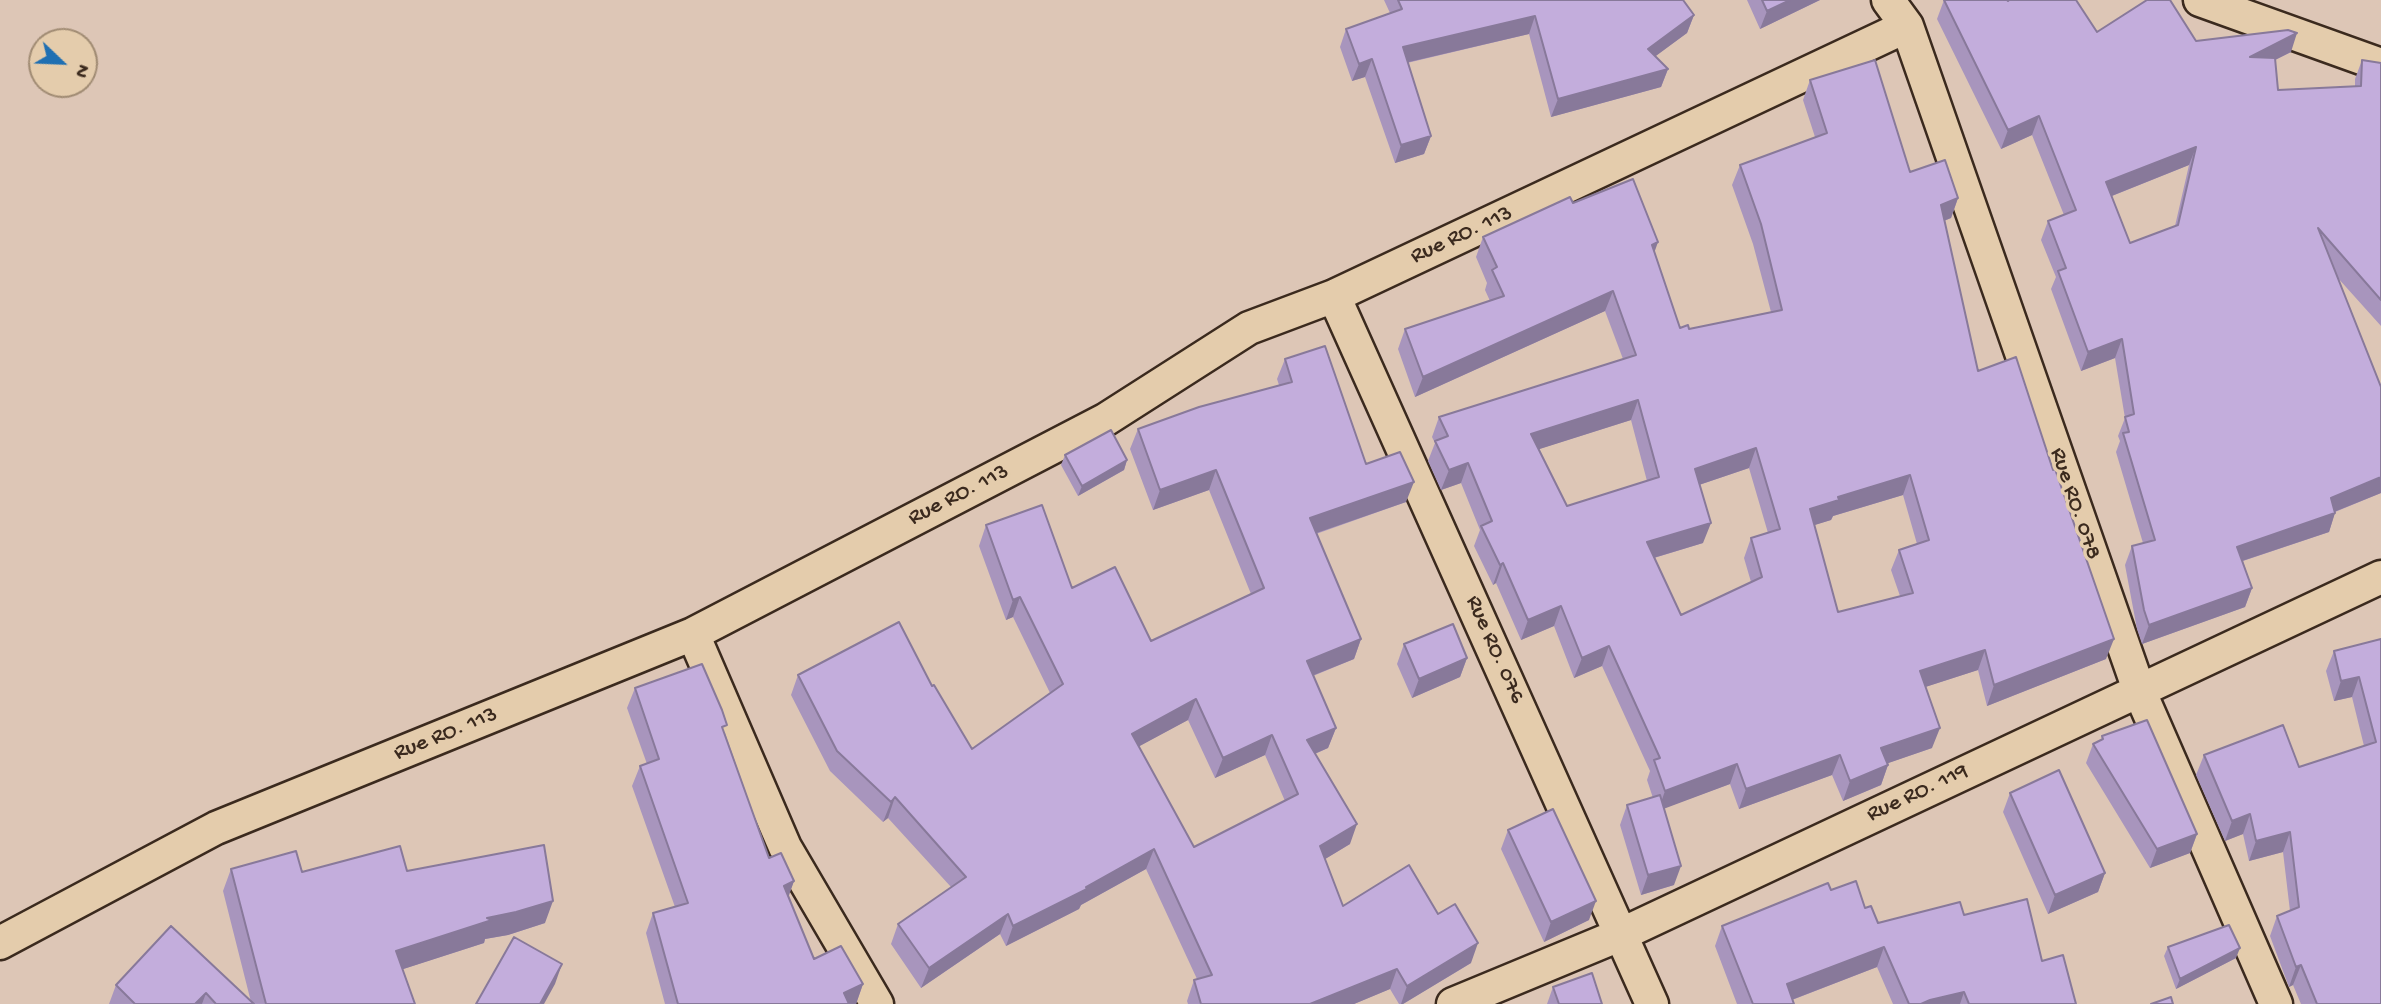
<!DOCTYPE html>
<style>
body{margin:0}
#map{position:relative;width:2381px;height:1004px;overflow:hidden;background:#ddc6b6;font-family:"Gochi Hand",sans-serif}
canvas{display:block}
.north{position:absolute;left:28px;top:28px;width:70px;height:70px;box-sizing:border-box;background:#e4ccac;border:2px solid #a08b73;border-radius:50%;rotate:113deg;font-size:19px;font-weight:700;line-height:28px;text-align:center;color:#3b2a1e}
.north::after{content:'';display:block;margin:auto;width:24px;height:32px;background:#1f6fb2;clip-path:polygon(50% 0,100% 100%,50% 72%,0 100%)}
</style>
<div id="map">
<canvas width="2381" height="1004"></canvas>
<div class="north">N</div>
</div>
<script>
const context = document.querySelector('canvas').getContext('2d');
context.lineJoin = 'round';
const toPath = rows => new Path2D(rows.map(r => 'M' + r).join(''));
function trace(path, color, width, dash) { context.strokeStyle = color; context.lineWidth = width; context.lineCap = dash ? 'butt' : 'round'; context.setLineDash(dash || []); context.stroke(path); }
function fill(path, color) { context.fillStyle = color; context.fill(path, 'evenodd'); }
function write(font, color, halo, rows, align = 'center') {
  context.font = font + ' "Gochi Hand",sans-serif'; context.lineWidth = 7; context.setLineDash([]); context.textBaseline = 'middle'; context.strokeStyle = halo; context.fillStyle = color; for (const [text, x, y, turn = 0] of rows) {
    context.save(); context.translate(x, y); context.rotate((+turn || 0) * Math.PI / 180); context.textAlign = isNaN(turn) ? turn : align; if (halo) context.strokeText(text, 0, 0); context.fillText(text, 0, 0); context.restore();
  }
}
const street = toPath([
 [1888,0,1907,26,2139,690,2276,1004],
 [2200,0,2381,65],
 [1334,296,1652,1004],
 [693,634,785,847,877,1004],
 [0,943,216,828,693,634,1105,420,1249,328,1334,296,1907,26],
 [1453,1004,1622,934,2381,577]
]);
const wall = toPath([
 [1384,0,1683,0,1694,15,1687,33,1655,56,1668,69,1661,87,1551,117,1529,34,1407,63,1431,136,1424,154,1395,163,1365,77,1352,81,1340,47,1346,29,1390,13],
 [1747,0,1820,0,1760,29],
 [1944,0,2008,1,2097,32,2196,41,2291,52,2275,60,2278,90,2355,86,2355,79,2362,60,2381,63,2381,326,2337,277,2381,387,2381,493,2335,512,2329,532,2243,561,2252,588,2245,607,2142,644,2137,629,2125,565,2132,546,2143,543,2116,452,2120,441,2118,436,2125,418,2115,358,2081,371,2051,289,2056,277,2041,240,2048,221,2064,215,2032,135,2001,149,1937,19],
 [2189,165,2175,226,2130,243,2112,196],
 [1810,80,1910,172,1958,198,1951,218,1944,221,1978,371,2106,659,1987,706,1978,670,1925,687,1932,748,1888,763,1888,765,1881,785,1843,801,1832,775,1739,809,1730,784,1664,808,1674,885,1641,895,1620,825,1627,805,1653,798,1647,780,1650,771,1602,666,1574,678,1554,626,1521,640,1496,583,1493,585,1474,546,1480,530,1461,483,1441,490,1428,461,1435,443,1432,437,1439,417,1623,359,1605,311,1415,397,1398,349,1405,329,1490,301,1485,290,1487,283,1476,257,1483,237,1573,203,1654,253,1680,328,1689,329,1771,312,1753,244,1732,185,1740,165,1815,137,1803,100],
 [1631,420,1647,481,1567,506,1539,449],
 [1749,468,1768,533,1751,538,1744,558,1751,582,1681,615,1654,558,1703,543,1699,485],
 [1903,495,1917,544,1899,550,1891,570,1900,596,1838,612,1814,525,1831,520,1833,516],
 [1285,359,1366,464,1406,502,1316,534,1361,639,1354,659,1313,676,1336,728,1328,748,1315,754,1350,844,1325,859,1343,906,1438,914,1471,963,1403,1004,1399,1004,1390,989,1354,1004,1188,1004,1187,1001,1194,980,1197,979,1146,869,1081,905,1079,909,1006,946,1000,934,921,988,891,944,898,924,951,887,888,818,883,822,830,771,791,695,798,675,932,686,972,749,1050,693,1013,617,1006,620,979,546,986,525,1072,588,1151,641,1251,594,1209,490,1153,510,1130,449,1138,429,1279,385,1277,379],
 [1188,720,1215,778,1265,755,1285,801,1194,847,1139,746],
 [1065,455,1127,460,1124,470,1078,496,1061,465],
 [2381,639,2381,1004,2301,1004,2293,985,2289,987,2270,936,2277,916,2290,911,2283,852,2249,861,2243,834,2225,841,2196,775,2204,755,2299,767,2364,746,2352,697,2334,701,2326,671,2334,651],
 [1404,644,1467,658,1460,677,1412,698,1397,664],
 [635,688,725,733,769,858,794,881,788,896,814,959,863,984,856,1004,665,1004,646,933,653,913,675,907,632,786,640,766,647,764,627,708],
 [2102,736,2197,834,2190,853,2150,868,2086,763,2093,744,2101,740],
 [2010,793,2105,873,2098,892,2048,914,2003,812],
 [1508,830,1589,920,1544,942,1501,849],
 [231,869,302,872,407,871,545,923,508,935,485,939,484,943,403,969,415,1004,109,1004,116,985,171,926,251,1002,223,891],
 [1831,890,1865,908,1878,923,1964,915,2042,961,2076,1004,1893,1004,1877,967,1792,1000,1794,1004,1737,1004,1715,946,1722,926],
 [2168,947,2236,958,2176,989,2164,956],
 [1553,987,1602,1004,1547,1004]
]);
const shadedWall = toPath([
 [1790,0,1820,0,1760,29,1767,11],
 [1694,15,1687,33,1641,67,1648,49],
 [1535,16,1529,34,1396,65,1403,47],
 [2297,33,2291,52,2243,76,2250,57],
 [1372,59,1365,77,1352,81,1359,64],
 [1668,69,1661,87,1551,117,1558,99],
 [2039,116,2032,135,2001,149,2008,130],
 [1431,136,1424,154,1395,163,1401,145],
 [2196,147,2189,165,2099,201,2106,182],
 [1958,198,1951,218,1933,225,1941,205],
 [1658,242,1651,262,1652,245],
 [1613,291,1605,311,1415,397,1423,377],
 [2122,339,2115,358,2081,371,2088,352],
 [1638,400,1631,420,1524,454,1531,434],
 [1756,448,1749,468,1687,489,1695,469],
 [1127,460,1124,470,1078,496,1082,486],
 [1468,463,1461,483,1441,490,1449,470],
 [1216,470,1209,490,1153,510,1160,490],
 [1910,475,1903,495,1833,516,1831,520,1802,529,1810,509,1838,497],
 [2381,477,2381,493,2324,516,2331,498],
 [1414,482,1406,502,1302,538,1310,518],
 [2335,513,2329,532,2230,565,2237,547],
 [1711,523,1703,543,1640,562,1647,542],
 [1503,563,1496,583,1493,585,1500,565],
 [2252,588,2245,607,2142,644,2149,625],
 [1020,597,1013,617,1006,620,1013,600],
 [1561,606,1554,626,1521,640,1528,620],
 [1361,639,1354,659,1299,681,1307,661],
 [2114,639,2106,659,1987,706,1994,685],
 [1609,646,1602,666,1574,678,1582,658],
 [1985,650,1978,670,1913,691,1920,671],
 [1467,658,1460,677,1412,698,1419,679],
 [2359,677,2352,697,2334,701,2341,681],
 [1196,699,1188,720,1125,754,1132,734],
 [1336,728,1328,748,1300,760,1307,740],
 [1940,728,1932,748,1874,768,1881,748],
 [1272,735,1265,755,1215,778,1223,758],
 [1840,755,1832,775,1739,809,1746,789],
 [1737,764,1730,784,1658,811,1665,791],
 [1888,765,1881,785,1843,801,1850,781],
 [895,797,888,818,883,822,891,802],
 [2250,814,2243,834,2225,841,2232,821],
 [1357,824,1350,844,1312,867,1320,846],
 [2290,832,2283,852,2249,861,2256,841],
 [2197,834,2190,853,2150,868,2157,849],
 [1154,849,1146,869,1081,905,1079,909,1006,946,1013,926],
 [1681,866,1674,885,1641,895,1648,875],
 [2105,873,2098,892,2048,914,2055,895],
 [794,881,787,901,784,886],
 [553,901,545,923,508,935,485,939,484,943,388,974,396,951,487,918],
 [1596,901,1589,920,1544,942,1551,922],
 [1008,914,1000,934,921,988,929,968],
 [1478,943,1471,963,1403,1004,1401,1004,1407,986],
 [1884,947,1877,967,1781,1004,1787,984],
 [2240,948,2236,958,2176,989,2180,979],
 [562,964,555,984,544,1004,540,1004],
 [2301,965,2293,985,2289,987,2296,967],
 [1397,969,1390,989,1354,1004,1310,1004],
 [863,984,856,1004,840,1004,844,993],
 [1964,992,1960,1004,1921,1004,1930,1000],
 [206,993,202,1004,195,1004]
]);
const building = toPath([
 [1398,0,1683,0,1694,15,1648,49,1668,69,1558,99,1535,16,1403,47,1431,136,1401,145,1372,59,1359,64,1346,29,1402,9,1398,0],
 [1762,0,1790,0,1767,11,1762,0],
 [1944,0,2007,0,2008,1,2009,0,2076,0,2097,32,2147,0,2170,0,2196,41,2288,30,2297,33,2250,57,2275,58,2278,90,2361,86,2362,60,2381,63,2381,300,2318,228,2381,387,2381,477,2331,498,2335,513,2237,547,2252,588,2149,625,2144,610,2132,546,2155,540,2123,433,2129,432,2125,417,2134,414,2122,339,2088,352,2058,271,2066,268,2048,221,2076,210,2039,116,2008,130,1944,0],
 [2196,147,2178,225,2130,243,2106,182,2196,147],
 [1875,60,1910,172,1945,160,1958,198,1941,205,1978,371,2016,357,2053,470,2055,469,2114,639,1994,685,1985,650,1920,671,1940,728,1881,748,1888,765,1850,781,1840,755,1746,789,1737,764,1665,791,1654,760,1660,758,1609,646,1582,658,1561,606,1528,620,1503,563,1500,565,1481,526,1492,521,1468,463,1449,470,1435,441,1448,436,1439,417,1636,355,1613,291,1423,377,1405,329,1504,296,1492,270,1497,267,1483,237,1570,197,1573,203,1633,179,1658,242,1652,245,1680,328,1688,325,1689,329,1782,310,1761,224,1740,165,1827,133,1810,80,1875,60],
 [1638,400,1659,477,1567,506,1531,434,1638,400],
 [1756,448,1780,529,1751,538,1762,577,1681,615,1647,542,1711,523,1695,469,1756,448],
 [1910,475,1929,540,1899,550,1913,593,1838,612,1810,509,1839,500,1838,497,1910,475],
 [1325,346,1366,464,1400,452,1414,482,1310,518,1361,639,1307,661,1336,728,1307,740,1357,824,1320,846,1343,906,1409,865,1438,914,1455,904,1478,943,1407,986,1397,969,1310,1004,1201,1004,1194,980,1212,975,1154,849,1086,887,1087,889,1013,926,1008,914,929,968,898,924,966,877,895,797,891,802,837,751,798,675,899,622,932,686,934,685,972,749,1063,684,1020,597,1013,600,986,525,1042,505,1072,588,1115,567,1151,641,1264,588,1216,470,1160,490,1138,429,1199,407,1292,382,1285,359,1325,346],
 [1196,699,1223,758,1272,735,1298,794,1194,847,1132,734,1196,699],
 [1111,430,1127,460,1082,486,1065,455,1111,430],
 [1453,624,1467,658,1419,679,1404,644,1453,624],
 [2381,639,2381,1004,2317,1004,2301,965,2296,967,2277,916,2299,907,2290,832,2256,841,2250,814,2232,821,2204,755,2283,725,2299,767,2376,742,2359,677,2341,681,2334,651,2381,639],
 [702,664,722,710,727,725,722,727,769,858,781,853,794,881,784,886,814,959,841,946,863,984,844,993,849,1004,678,1004,653,913,688,903,640,766,659,759,635,688,702,664],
 [2147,720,2197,834,2157,849,2093,744,2103,739,2102,736,2147,720],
 [2059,770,2105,873,2055,895,2010,793,2059,770],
 [1660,795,1681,866,1648,875,1627,805,1660,795],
 [1553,809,1596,901,1551,922,1508,830,1553,809],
 [544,845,553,901,516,912,487,918,492,920,396,951,415,1004,266,1004,231,869,296,851,302,872,400,846,407,871,544,845],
 [1856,881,1865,908,1871,906,1878,923,1960,902,1964,915,2027,899,2042,961,2063,955,2076,1004,1969,1004,1964,992,1930,1000,1921,1004,1909,1004,1884,947,1787,984,1794,1004,1753,1004,1722,926,1828,883,1831,890,1856,881],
 [2229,925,2240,948,2180,979,2168,947,2229,925],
 [171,926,254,1004,216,1004,206,993,195,1004,135,1004,116,985,171,926],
 [514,937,562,964,540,1004,476,1004,514,937],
 [1592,973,1602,1004,1559,1004,1553,987,1592,973],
 [2171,997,2173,1004,2151,1004,2171,997]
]);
const streetNames = [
 ["Rue RO. 113",1462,236,-25],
 ["Rue RO. 113",959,496,-27],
 ["Rue RO. 078",2074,504,71],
 ["Rue RO. 076",1494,650,66],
 ["Rue RO. 113",446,735,-22],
 ["Rue RO. 119",1918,794,-25]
];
trace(street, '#3b2a1e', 37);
trace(street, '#e4ccac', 32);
fill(wall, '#a895bd');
fill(shadedWall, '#88799a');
fill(building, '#c3addc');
trace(building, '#88799a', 2);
write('23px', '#3b2a1e', '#e4ccac', streetNames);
</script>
